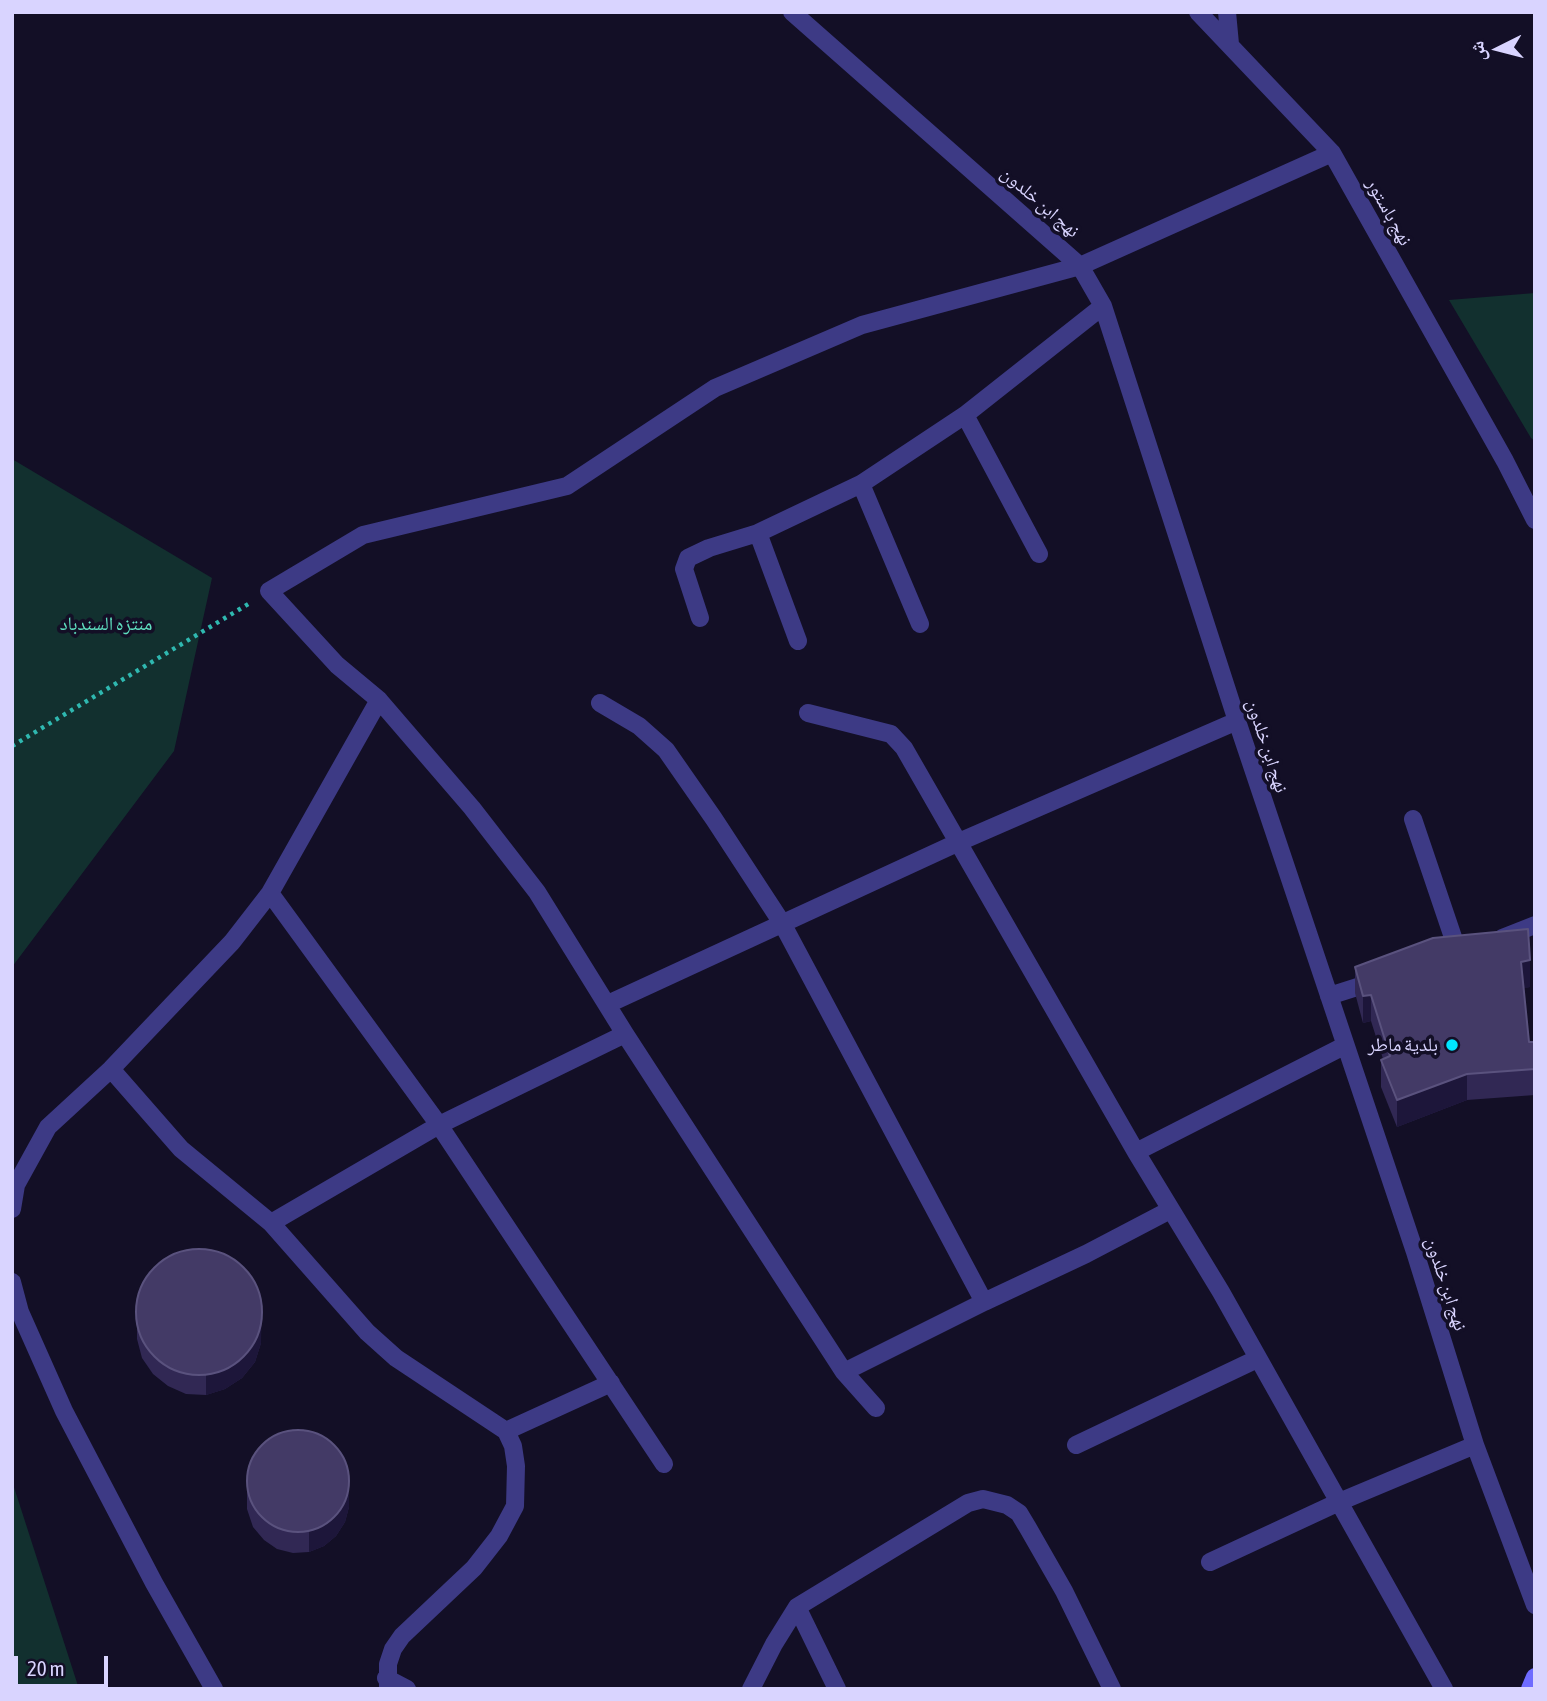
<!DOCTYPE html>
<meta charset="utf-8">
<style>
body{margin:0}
#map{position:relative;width:1547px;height:1701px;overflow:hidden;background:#130f26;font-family:"Asap Condensed","Noto Naskh Arabic",sans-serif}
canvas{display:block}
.frame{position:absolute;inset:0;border:14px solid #d9d4ff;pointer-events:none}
.north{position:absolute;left:1463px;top:14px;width:70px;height:70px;-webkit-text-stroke:5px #130f26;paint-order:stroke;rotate:264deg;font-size:19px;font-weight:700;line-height:28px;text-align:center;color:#d9d4ff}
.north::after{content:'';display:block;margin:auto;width:24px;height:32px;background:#d9d4ff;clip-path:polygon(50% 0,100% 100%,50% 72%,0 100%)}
.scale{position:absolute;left:14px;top:1656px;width:94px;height:32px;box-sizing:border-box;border:4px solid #d9d4ff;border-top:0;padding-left:9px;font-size:21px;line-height:24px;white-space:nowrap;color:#d9d4ff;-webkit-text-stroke:5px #130f26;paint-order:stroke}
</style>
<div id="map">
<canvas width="1547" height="1701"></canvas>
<div class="frame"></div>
<div class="north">ش</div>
<div class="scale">20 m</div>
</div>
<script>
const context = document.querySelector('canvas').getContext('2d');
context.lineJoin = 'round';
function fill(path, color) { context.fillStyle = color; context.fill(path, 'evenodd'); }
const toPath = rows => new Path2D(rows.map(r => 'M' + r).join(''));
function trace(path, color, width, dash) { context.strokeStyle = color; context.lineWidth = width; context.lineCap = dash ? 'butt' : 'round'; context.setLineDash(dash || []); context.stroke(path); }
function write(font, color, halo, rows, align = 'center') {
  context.font = font + ' "Asap Condensed","Noto Naskh Arabic",sans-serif'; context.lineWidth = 7; context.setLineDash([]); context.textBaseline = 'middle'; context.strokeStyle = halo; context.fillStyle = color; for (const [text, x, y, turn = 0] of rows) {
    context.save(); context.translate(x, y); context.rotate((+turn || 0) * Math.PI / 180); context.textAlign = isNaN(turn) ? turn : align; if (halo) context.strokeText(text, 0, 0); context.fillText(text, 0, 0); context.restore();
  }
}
const green = toPath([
 [1535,293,1535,441,1531,438,1449,300],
 [12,459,212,578,174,751,12,967],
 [12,1481,79,1689,12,1689]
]);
const path = toPath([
 [12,746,250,603]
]);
const minor = toPath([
 [792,12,1080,266,1103,306,1237,721,1415,1252,1475,1445,1535,1605],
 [1198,12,1332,153,1505,461,1535,520],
 [1227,12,1230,44],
 [965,415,1039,554],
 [861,484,920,624],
 [758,533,798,641],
 [700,618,684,569,688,558,709,548,758,533,861,484,965,415,1103,306],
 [600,703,639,726,666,750,714,819,782,923,984,1302],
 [808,713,891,734,904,748,1136,1152,1221,1292,1444,1689],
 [1413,819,1459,955],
 [270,893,439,1125,664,1464],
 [1502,938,1535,925],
 [1329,996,1376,981],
 [608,1004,959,842,1237,721],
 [111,1069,181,1149,271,1223,367,1332,396,1358,506,1431,513,1446,516,1466,515,1506,499,1536,474,1568,402,1636,393,1649,388,1664,388,1689],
 [1136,1152,1344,1046],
 [12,1209,16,1185,48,1127,111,1069,232,942,270,893,379,700],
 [271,1223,439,1125,625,1034],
 [12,1282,20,1312,64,1411,154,1583,214,1689],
 [844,1372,984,1302,1086,1254,1170,1210],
 [876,1408,844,1372,625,1034,537,892,472,808,379,700,337,665,269,591,363,535,567,486,715,388,862,325,1080,266,1332,153],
 [506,1431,611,1383],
 [1076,1445,1257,1359],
 [1210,1562,1339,1502,1475,1445],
 [797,1607,837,1689],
 [386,1678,407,1689],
 [751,1689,774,1644,797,1607,968,1503,983,1499,1007,1505,1019,1513,1028,1528,1064,1591,1112,1689]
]);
const secondary = toPath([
 [1530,1689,1535,1677]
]);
const wall = toPath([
 [1355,967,1530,987,1523,988,1529,1042,1535,1042,1535,1095,1467,1100,1397,1127,1381,1087,1381,1060,1383,1059,1371,1021,1363,1023,1355,993],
 [137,1299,261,1343,255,1362,242,1378,225,1389,206,1395,186,1394,168,1386,153,1374,142,1358,137,1339],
 [247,1471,349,1507,345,1522,336,1536,324,1546,309,1552,293,1553,277,1549,264,1540,253,1527,247,1509]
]);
const shadedWall = toPath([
 [1530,960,1530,987,1521,989,1521,962],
 [1371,995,1371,1021,1363,1023,1363,996],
 [1467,1074,1467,1100,1397,1127,1397,1100],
 [262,1303,261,1343,255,1362,242,1378,225,1389,206,1395,206,1374],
 [349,1487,349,1507,345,1522,336,1536,324,1546,309,1552,309,1532]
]);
const building = toPath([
 [1528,929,1530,960,1521,962,1529,1042,1535,1042,1535,1069,1467,1074,1397,1100,1381,1060,1390,1056,1371,995,1363,996,1355,967,1433,938,1528,929],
 '136 1312a63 63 0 1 1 126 0a63 63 0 1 1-126 0Z',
 '247 1481a51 51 0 1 1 102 0a51 51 0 1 1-102 0Z'
]);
const markers = [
 [1452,1045,7,"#00e5ff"]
];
const streetNames = [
 ["نهج ابن خلدون",1040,202,41],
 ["نهج باستور",1389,212,61],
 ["نهج ابن خلدون",1267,746,72],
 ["نهج ابن خلدون",1446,1284,72]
];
const parkNames = [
 ["منتزه السندباد",106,624]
];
const poiNames = [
 ["بلدية ماطر",1438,1045]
];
fill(green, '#12302f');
trace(path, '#2fb8b0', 4.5, [3.5, 5]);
trace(minor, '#3d3a85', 18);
trace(secondary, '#6f6bff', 18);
fill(wall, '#312854');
fill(shadedWall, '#1d163a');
fill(building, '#433a66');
trace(building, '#5a527e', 2);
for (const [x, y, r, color] of markers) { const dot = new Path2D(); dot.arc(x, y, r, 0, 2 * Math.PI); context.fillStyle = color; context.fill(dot); trace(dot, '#130f26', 2.5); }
write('19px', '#d9d4ff', '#130f26', streetNames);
write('19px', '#5fe0c0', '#130f26', parkNames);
write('19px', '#d9d4ff', '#130f26', poiNames, 'right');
</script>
